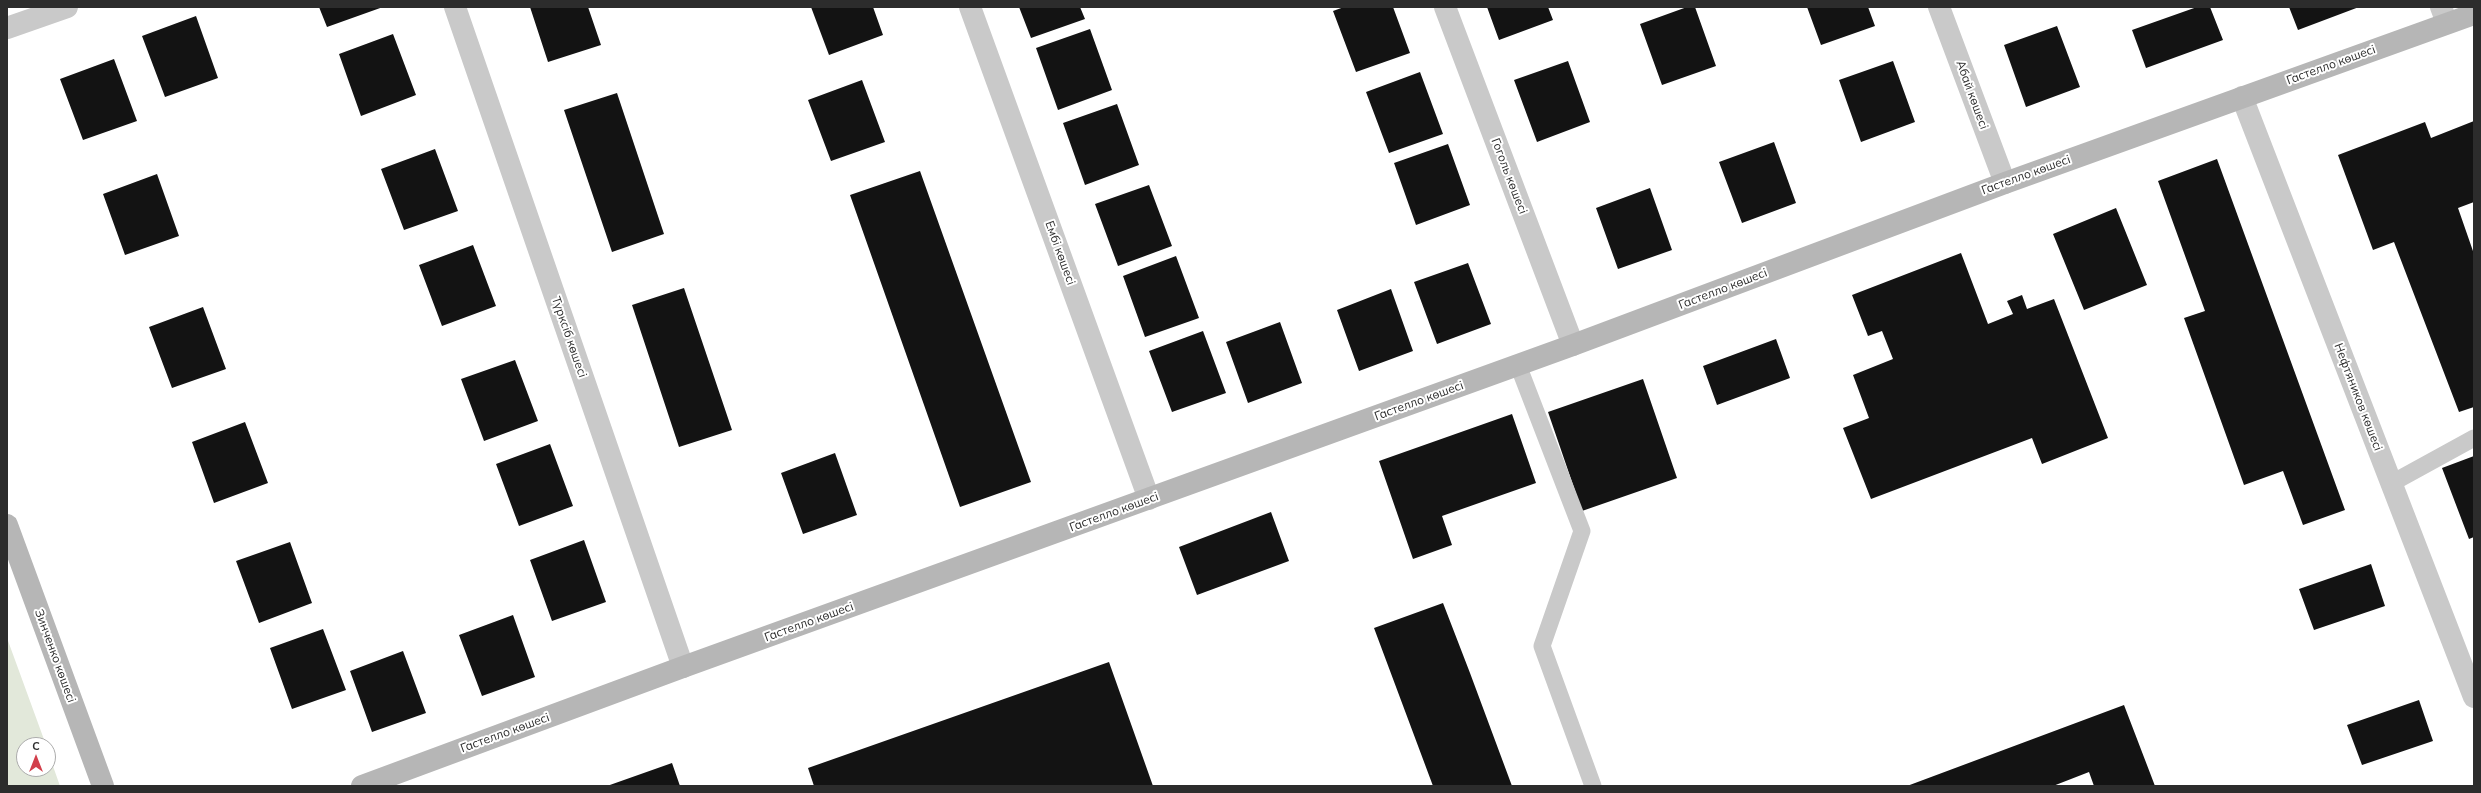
<!DOCTYPE html>
<meta charset="utf-8">
<style>
body{margin:0}
#map{position:relative;width:2481px;height:793px;overflow:hidden;background:#fff;font-family:Mulish,sans-serif}
canvas{display:block}
.frame{position:absolute;inset:0;border:8px solid #2c2c2c;pointer-events:none}
.north{position:absolute;left:16px;top:737px;width:40px;height:40px;box-sizing:border-box;background:#fff;border:1px solid #ababab;border-radius:50%;rotate:0deg;font-size:11px;font-weight:700;line-height:16px;text-align:center;color:#2c2c2c}
.north::after{content:'';display:block;margin:auto;width:14px;height:18px;background:#d23f4b;clip-path:polygon(50% 0,100% 100%,50% 72%,0 100%)}
</style>
<div id="map">
<canvas width="2481" height="793"></canvas>
<div class="frame"></div>
<div class="north">С</div>
</div>
<script>
const context = document.querySelector('canvas').getContext('2d');
context.lineJoin = 'round';
function fill(path, color) { context.fillStyle = color; context.fill(path, 'evenodd'); }
const toPath = rows => new Path2D(rows.map(r => 'M' + r).join(''));
function trace(path, color, width, dash) { context.strokeStyle = color; context.lineWidth = width; context.lineCap = dash ? 'butt' : 'round'; context.setLineDash(dash || []); context.stroke(path); }
function write(font, color, halo, rows, align = 'center') {
  context.font = font + ' Mulish,sans-serif'; context.lineWidth = 4; context.setLineDash([]); context.textBaseline = 'middle'; context.strokeStyle = halo; context.fillStyle = color; for (const [text, x, y, turn = 0] of rows) {
    context.save(); context.translate(x, y); context.rotate((+turn || 0) * Math.PI / 180); context.textAlign = isNaN(turn) ? turn : align; if (halo) context.strokeText(text, 0, 0); context.fillText(text, 0, 0); context.restore();
  }
}
const green = toPath([
 [7,638,46,745,24,745,24,769,48,769,48,752,60,786,7,786]
]);
const building = toPath([
 [319,7,383,7,327,27],
 [530,7,588,7,601,45,548,62],
 [811,7,873,7,883,35,829,55],
 [1019,7,1080,7,1085,19,1031,38],
 [1344,7,1393,7,1410,53,1356,72,1333,11],
 [1487,7,1548,7,1553,20,1499,40],
 [1687,7,1695,7,1716,66,1662,85,1640,24],
 [1807,7,1868,7,1875,26,1821,45],
 [2197,7,2210,7,2223,40,2146,68,2132,30],
 [2289,7,2359,7,2298,30],
 [196,16,218,78,165,97,142,36],
 [2057,26,2080,87,2026,107,2004,45],
 [1090,29,1112,90,1058,110,1036,48],
 [393,34,416,95,361,116,339,54],
 [114,59,137,121,83,140,60,79],
 [1568,61,1590,122,1537,142,1514,80],
 [1893,61,1915,122,1861,142,1839,80],
 [1420,72,1443,134,1389,153,1366,92],
 [862,80,885,142,831,161,808,100],
 [617,93,664,234,612,252,564,110],
 [1117,104,1139,165,1085,185,1063,123],
 [2474,121,2474,202,2458,208,2474,254,2474,407,2459,412,2394,242,2373,250,2338,155,2425,122,2431,138],
 [1774,142,1796,203,1742,223,1719,162],
 [1448,144,1470,205,1416,225,1394,163],
 [435,149,458,211,404,230,381,169],
 [2217,159,2345,510,2303,525,2283,471,2244,485,2184,318,2205,311,2158,181],
 [920,171,1031,482,960,507,850,195],
 [157,174,179,236,125,255,103,194],
 [1149,185,1172,246,1118,266,1095,204],
 [1650,188,1672,250,1618,269,1596,208],
 [2116,208,2147,285,2084,310,2053,234],
 [473,245,496,306,442,326,419,265],
 [1961,253,1988,324,2013,314,2007,301,2022,295,2027,309,2054,299,2108,438,2042,464,2032,438,1871,499,1843,428,1869,418,1853,375,1893,359,1882,331,1868,336,1852,295],
 [1176,256,1199,318,1145,337,1123,276],
 [1468,263,1491,324,1437,344,1414,282],
 [684,288,732,430,679,447,632,305],
 [1391,289,1413,351,1359,371,1337,310],
 [203,307,226,369,172,388,149,327],
 [1280,322,1302,383,1248,403,1226,342],
 [1203,331,1226,393,1172,412,1149,351],
 [1776,339,1790,378,1717,405,1703,366],
 [515,360,538,421,484,441,461,379],
 [1643,379,1677,478,1582,511,1548,412],
 [1512,414,1536,483,1442,516,1452,545,1413,559,1379,461],
 [245,422,268,483,214,503,192,442],
 [550,444,573,506,519,526,496,464],
 [835,453,857,515,803,534,781,473],
 [2474,456,2474,537,2469,539,2442,468],
 [1271,512,1289,561,1197,595,1179,547],
 [584,540,606,602,552,621,530,560],
 [290,542,312,603,259,623,236,561],
 [2371,564,2385,606,2314,630,2299,589],
 [1443,603,1470,673,1512,786,1433,786,1374,628],
 [513,615,535,677,482,696,459,635],
 [323,629,346,690,292,709,270,648],
 [403,651,426,713,372,732,350,671],
 [1109,662,1153,786,814,786,808,768],
 [2419,700,2433,741,2362,765,2347,725],
 [2124,705,2155,786,2094,786,2089,772,2053,786,1907,786],
 [672,763,680,786,607,786]
]);
const lane = toPath([
 [1518,365,1582,531,1542,646,1593,786],
 [2392,483,2474,438]
]);
const street = toPath([
 [455,7,683,667],
 [970,7,1149,499],
 [1445,7,1573,345],
 [1939,7,2005,183],
 [2441,7,2447,23],
 [7,28,67,7],
 [2242,97,2474,697]
]);
const secondary = toPath([
 [7,525,103,786],
 [362,786,683,667,1573,345,2005,183,2474,14]
]);
const streetNames = [
 ["Гастелло көшесі",2331,65,-20],
 ["Абай көшесі",1972,95,70],
 ["Гастелло көшесі",2026,175,-20],
 ["Гоголь көшесі",1509,176,69],
 ["Ембі көшесі",1060,253,70],
 ["Гастелло көшесі",1723,289,-21],
 ["Түрксіб көшесі",569,337,71],
 ["Нефтяников көшесі",2358,397,69],
 ["Гастелло көшесі",1419,401,-20],
 ["Гастелло көшесі",1114,512,-20],
 ["Гастелло көшесі",809,622,-20],
 ["Зинченко көшесі",55,656,70],
 ["Гастелло көшесі",505,733,-20]
];
fill(green, '#e2e8da');
fill(building, '#131313');
trace(lane, '#c9c9c9', 17);
trace(street, '#c9c9c9', 22);
trace(secondary, '#b6b6b6', 22);
write('12px', '#2c2c2c', '#fff', streetNames);
</script>
